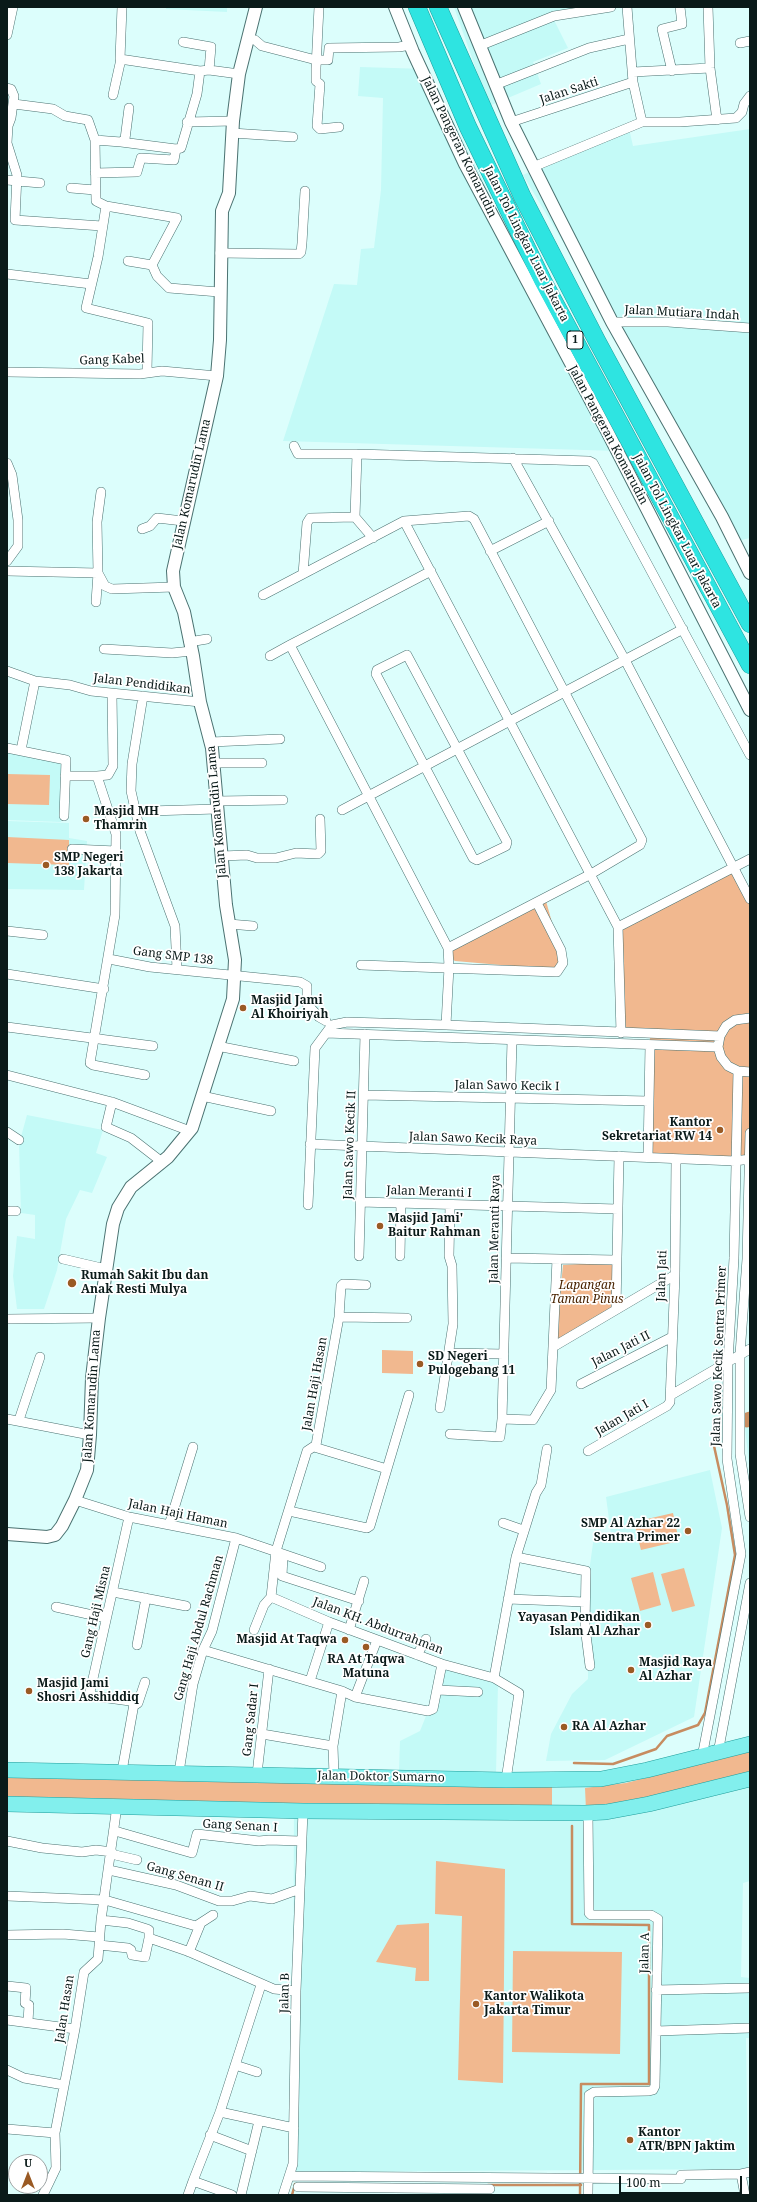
<!DOCTYPE html>
<style>
body{margin:0}
#map{position:relative;width:757px;height:2202px;overflow:hidden;background:#dcfefc;font-family:"Noto Serif",serif}
canvas{display:block}
.frame{position:absolute;inset:0;border:8px solid #0a1a19;pointer-events:none}
.north{position:absolute;left:8px;top:2154px;width:40px;height:40px;box-sizing:border-box;background:#fff;border:1px solid #9da3a3;border-radius:50%;rotate:0deg;font-size:11px;font-weight:700;line-height:16px;text-align:center;color:#0a1a19}
.north::after{content:'';display:block;margin:auto;width:14px;height:18px;background:#9a5a24;clip-path:polygon(50% 0,100% 100%,50% 72%,0 100%)}
.scale{position:absolute;left:619px;top:2176px;width:123px;height:18px;box-sizing:border-box;border:2px solid #0a1a19;border-top:0;padding-left:5px;font-size:12px;line-height:14px;white-space:nowrap;color:#0a1a19;-webkit-text-stroke:3px #fff;paint-order:stroke}
</style>
<div id="map">
<canvas width="757" height="2202"></canvas>
<div class="frame"></div>
<div class="north">U</div>
<div class="scale">100 m</div>
</div>
<script>
const context = document.querySelector('canvas').getContext('2d');
context.lineJoin = 'round';
function fill(path, color) { context.fillStyle = color; context.fill(path, 'evenodd'); }
const toPath = rows => new Path2D(rows.map(r => 'M' + r).join(''));
function trace(path, color, width, dash) { context.strokeStyle = color; context.lineWidth = width; context.lineCap = dash ? 'butt' : 'round'; context.setLineDash(dash || []); context.stroke(path); }
function write(font, color, halo, rows, align = 'center') {
  context.font = font + ' "Noto Serif",serif'; context.lineWidth = 3.5; context.setLineDash([]); context.textBaseline = 'middle'; context.strokeStyle = halo; context.fillStyle = color; for (const [text, x, y, turn = 0] of rows) {
    context.save(); context.translate(x, y); context.rotate((+turn || 0) * Math.PI / 180); context.textAlign = isNaN(turn) ? turn : align; if (halo) context.strokeText(text, 0, 0); context.fillText(text, 0, 0); context.restore();
  }
}
const built = toPath([
 [166,7,227,7,227,12,166,9],
 [454,7,572,7,572,10,552,16,568,48,533,62,541,84,489,106],
 [360,67,427,69,618,451,283,441,334,284,357,285,361,249,374,248,381,190,383,98,358,96],
 [628,124,633,146,750,129,750,538,741,540,523,175],
 [7,749,64,760,65,779,61,822,7,820],
 [7,821,69,823,69,838,87,841,84,890,7,889],
 [27,1115,103,1130,96,1153,107,1157,92,1193,80,1190,66,1219,57,1270,44,1309,17,1309,13,1276,17,1236,35,1239,35,1215,21,1213,19,1144],
 [750,1424,750,1475,745,1427],
 [710,1470,722,1528,694,1717,605,1760,546,1761,551,1734,572,1694,588,1679,589,1572,594,1536,611,1534,606,1497],
 [446,1666,498,1683,496,1774,594,1774,750,1744,750,1881,743,1883,741,1977,750,1978,750,2038,746,2038,748,2169,293,2172,294,1767,399,1770,400,1741,420,1731]
]);
const green = toPath([
 [7,774,50,775,49,805,7,804],
 [7,837,69,840,69,865,7,863],
 [733,868,750,899,750,1159,648,1157,650,1034,621,1033,618,927],
 [546,901,560,951,558,970,455,961,446,955,452,947],
 [613,1262,615,1307,555,1347,563,1265],
 [382,1350,413,1351,413,1374,382,1373],
 [673,1513,679,1541,641,1550,634,1522],
 [684,1568,695,1606,672,1612,661,1574],
 [653,1572,661,1605,640,1611,631,1578],
 [750,1751,750,1778,586,1810,585,1788,626,1783],
 [7,1770,552,1779,552,1813,7,1804],
 [436,1861,505,1869,503,2083,458,2080,462,1916,435,1914],
 [429,1923,429,1981,415,1981,416,1968,376,1962,397,1925],
 [513,1951,622,1952,620,2054,512,2052]
]);
const stream = toPath([
 [574,1763,613,1764,656,1749,667,1736,698,1725,705,1713,735,1555,727,1505,714,1446],
 [572,1826,572,1924,649,1925,649,2084,581,2084,580,2195],
 [488,2185,581,2185],
 [292,2195,295,2184]
]);
const river = toPath([
 [747,1420,750,1419]
]);
const minor = toPath([
 [122,7,120,59,200,71,209,70,239,74],
 [319,7,316,68,316,81,320,84,317,126,320,129,339,127],
 [627,7,633,82,642,122],
 [708,7,710,68,717,120],
 [7,35,13,7],
 [248,39,255,40,262,46,316,60,328,60,329,48,399,47,410,45],
 [183,42,211,47,209,70],
 [740,43,750,41],
 [479,46,554,16,611,7],
 [672,71,662,29,682,24,680,7],
 [633,72,710,68],
 [495,85,589,48,629,39],
 [7,88,11,89,14,96,11,118,8,126,7,143,17,175,15,220,102,226],
 [113,95,121,59],
 [14,104,53,109,65,116,88,120,95,140,96,201,106,206,177,218,152,265],
 [187,122,233,121],
 [511,122,633,82],
 [232,133,293,137],
 [95,140,121,142,125,139,129,108],
 [121,142,176,149],
 [533,167,642,122,680,122,736,118,742,112,744,104,750,96],
 [95,173,137,172,141,158,174,160,176,149,181,148,197,94,200,71],
 [7,180,40,183],
 [71,188,95,190],
 [106,206,98,257,86,308,148,323,147,371],
 [220,253,299,254,301,252,302,243,305,191],
 [128,261,152,265],
 [152,265,157,276,169,288,219,292],
 [7,274,91,284],
 [612,322,668,322,750,328],
 [7,372,140,374,162,371,217,376],
 [294,446,298,454,357,454,589,461,593,463,750,755],
 [357,454,355,517,373,538],
 [513,458,625,660,750,899],
 [7,463,12,475,18,520,18,546,7,561],
 [404,521,469,516,474,519,642,840,640,845,591,874,448,948,449,967,446,1025],
 [142,529,150,526,157,518,183,521],
 [490,551,549,521],
 [7,571,98,573,105,586,112,589,174,587],
 [431,571,290,645,448,948],
 [303,574,307,523,310,518,355,517],
 [263,595,404,521,618,927],
 [96,602,98,573,97,522,101,492],
 [189,642,207,639],
 [104,649,172,653,192,651],
 [407,655,507,842,506,846,477,860,473,858,376,674,377,670,407,655],
 [270,656,290,645],
 [7,671,35,681,70,685,91,691,200,702],
 [112,694,113,766,108,775,97,776,116,834,115,915,90,1063,93,1065,145,1075],
 [143,696,132,764,131,791,140,831,175,926,177,969],
 [211,742,280,739],
 [7,748,66,760,64,816],
 [21,750,35,681],
 [213,763,262,763],
 [65,776,97,776],
 [217,801,283,800],
 [342,810,683,629],
 [149,811,217,809],
 [72,849,116,851],
 [222,856,247,855,257,858,276,858,296,853,318,854,321,851,320,819],
 [229,924,253,926],
 [7,931,43,935],
 [109,959,150,967,300,982,307,986,307,1004,319,1017,326,1021],
 [361,965,557,972,563,963,561,950,537,903],
 [7,974,104,989],
 [750,1018,735,1020,726,1026,720,1036,718,1047,721,1057,728,1066,738,1071,750,1072],
 [7,1027,153,1046],
 [326,1033,718,1047],
 [621,1033,618,927,750,859],
 [217,1046,294,1061],
 [7,1075,112,1102,190,1131],
 [364,1095,649,1101],
 [202,1096,271,1111],
 [112,1102,106,1127,131,1138,162,1162],
 [7,1132,19,1140],
 [750,1133,747,1259,740,1354,740,1454,750,1517],
 [310,1144,735,1161,750,1159],
 [648,1157,650,1045],
 [360,1202,618,1209],
 [308,1205,315,1048,332,1025,347,1022,446,1025,720,1036],
 [7,1211,16,1211],
 [359,1256,365,1034],
 [400,1256,401,1203],
 [506,1258,616,1260],
 [63,1259,106,1269],
 [366,1285,343,1284,341,1286,339,1317,316,1445,307,1451,276,1551,271,1597,329,1622,442,1664,494,1678,519,1693,506,1780],
 [616,1309,619,1156],
 [339,1317,407,1318],
 [7,1319,99,1318],
 [553,1347,675,1275],
 [449,1353,504,1354],
 [581,1384,672,1337],
 [671,1395,750,1349],
 [440,1408,453,1324,452,1266,449,1256,450,1205],
 [7,1419,90,1435],
 [502,1419,533,1420,551,1390,557,1259],
 [19,1420,40,1357],
 [450,1434,500,1437,502,1419,512,1040],
 [314,1447,387,1469],
 [588,1451,667,1406,670,1402,675,1275,676,1159],
 [75,1500,129,1517,236,1538,321,1567],
 [289,1511,367,1528,370,1526,409,1395],
 [503,1523,523,1530],
 [169,1525,193,1447],
 [283,1556,282,1576,359,1601],
 [516,1557,586,1571,585,1627,590,1666],
 [113,1592,186,1606],
 [508,1599,585,1602],
 [56,1607,106,1618],
 [254,1630,264,1605,271,1597],
 [349,1630,364,1581],
 [137,1645,146,1598],
 [203,1650,342,1691,355,1697,428,1711,433,1709,442,1664],
 [417,1655,426,1639],
 [494,1678,516,1557,536,1493,541,1485,547,1449],
 [310,1681,329,1622],
 [438,1690,478,1692],
 [355,1697,377,1640],
 [135,1705,138,1703,145,1682],
 [262,1734,333,1746],
 [718,1753,750,1583],
 [702,1757,741,1554,727,1459,728,1362,734,1258,738,1071],
 [122,1771,134,1704,130,1701,93,1696,90,1692,129,1517],
 [179,1772,193,1684,203,1650,212,1631,236,1538],
 [257,1774,269,1669],
 [334,1776,333,1746,342,1691],
 [588,1813,589,1913,591,1915,651,1915,658,1919,655,2086,653,2090,649,2091,594,2092,589,2095,588,2195],
 [115,1831,192,1853,197,1834,259,1841,269,1840,300,1841],
 [7,1841,42,1848,82,1852,96,1850,112,1852],
 [111,1854,137,1860],
 [109,1870,176,1885,219,1901,232,1901,250,1896,272,1899,300,1889],
 [7,1896,105,1900,196,1926,213,1915],
 [101,1920,128,1923,147,1929,149,1930,149,1938,187,1951,274,1989,296,1991],
 [7,1935,63,1934,99,1937],
 [99,1945,128,1948,131,1950,132,1955,145,1957,149,1938],
 [189,1952,200,1925],
 [7,1986,26,1988,25,2003,29,2005,28,2022],
 [656,1990,750,1988],
 [7,2020,75,2029],
 [656,2031,750,2028],
 [235,2065,257,2072],
 [7,2070,24,2078,64,2085],
 [220,2112,294,2128],
 [7,2129,55,2133],
 [210,2135,252,2151],
 [741,2174,745,2195],
 [291,2176,681,2179,681,2175,741,2174,750,2172],
 [298,2187,490,2189],
 [43,2195,56,2168,55,2133,75,2029,84,1972,98,1959,101,1920,117,1806],
 [188,2195,193,2181],
 [232,2195,193,2181,220,2112,261,1985],
 [241,2195,259,2121],
 [283,2195,293,2164,296,1991,303,1811]
]);
const tertiary = toPath([
 [395,7,413,52,465,164,608,433,750,710],
 [464,7,511,122,556,212,612,322,722,517,750,573],
 [7,1534,47,1537,55,1535,62,1526,75,1500,87,1470,90,1435,92,1378,99,1318,113,1224,118,1208,131,1187,168,1157,192,1128,233,999,235,960,226,905,212,748,200,702,193,656,184,612,174,587,173,571,217,376,220,340,222,211,229,193,233,121,239,74,256,7]
]);
const primary = toPath([
 [7,1770,506,1780,601,1779,647,1770,750,1744],
 [7,1804,303,1811,585,1813,606,1812,649,1804,750,1779]
]);
const motorway = toPath([
 [417,7,468,127,543,281,750,665],
 [438,7,522,196,597,341,750,624]
]);
const markers = [
 [86,819,4,"#9a5a24"],
 [46,865,4,"#9a5a24"],
 [243,1008,4,"#9a5a24"],
 [720,1130,4,"#9a5a24"],
 [380,1226,4,"#9a5a24"],
 [72,1283,5,"#9a5a24"],
 [420,1364,4,"#9a5a24"],
 [688,1531,4,"#9a5a24"],
 [648,1625,4,"#9a5a24"],
 [345,1640,4,"#9a5a24"],
 [366,1647,4,"#9a5a24"],
 [631,1670,4,"#9a5a24"],
 [29,1691,4,"#9a5a24"],
 [564,1727,4,"#9a5a24"],
 [476,2004,4,"#9a5a24"],
 [630,2140,4,"#9a5a24"]
];
const shields = [
 [575,340,16]
];
const shieldNames = [
 ["1",575,340]
];
const streetNames = [
 ["Jalan Sakti",569,91,-18],
 ["Jalan Pangeran Komarudin",459,147,64],
 ["Jalan Tol Lingkar Luar Jakarta",526,244,63],
 ["Jalan Mutiara Indah",682,313,3],
 ["Gang Kabel",112,360,-2],
 ["Jalan Pangeran Komarudin",608,435,62],
 ["Jalan Komarudin Lama",192,484,-77],
 ["Jalan Tol Lingkar Luar Jakarta",677,531,62],
 ["Jalan Pendidikan",142,684,7],
 ["Jalan Komarudin Lama",217,812,-95],
 ["Gang SMP 138",173,956,7],
 ["Jalan Sawo Kecik I",507,1086,1],
 ["Jalan Sawo Kecik Raya",473,1139,2],
 ["Jalan Sawo Kecik II",350,1145,-88],
 ["Jalan Meranti I",429,1192,2],
 ["Jalan Meranti Raya",495,1229,-89],
 ["Jalan Jati",662,1276,-88],
 ["Jalan Jati II",621,1349,-27],
 ["Jalan Sawo Kecik Sentra Primer",719,1356,-88],
 ["Jalan Haji Hasan",315,1384,-80],
 ["Jalan Komarudin Lama",92,1396,-86],
 ["Jalan Jati I",622,1418,-30],
 ["Jalan Haji Haman",178,1514,12],
 ["Gang Haji Misna",96,1612,-77],
 ["Jalan KH. Abdurrahman",378,1626,21],
 ["Gang Haji Abdul Rachman",199,1628,-74],
 ["Gang Sadar I",251,1720,-84],
 ["Jalan Doktor Sumarno",381,1777,1],
 ["Gang Senan I",240,1826,3],
 ["Gang Senan II",185,1877,16],
 ["Jalan A",645,1953,-89],
 ["Jalan B",285,1993,-89],
 ["Jalan Hasan",65,2009,-81]
];
const poiNames = [
 ["Masjid MH",94,812],
 ["Thamrin",94,826],
 ["SMP Negeri",54,858],
 ["138 Jakarta",54,872],
 ["Masjid Jami",251,1001],
 ["Al Khoiriyah",251,1015],
 ["Kantor",712,1123,"right"],
 ["Sekretariat RW 14",712,1137,"right"],
 ["Masjid Jami'",388,1219],
 ["Baitur Rahman",388,1233],
 ["Rumah Sakit Ibu dan",81,1276],
 ["Anak Resti Mulya",81,1290],
 ["SD Negeri",428,1357],
 ["Pulogebang 11",428,1371],
 ["SMP Al Azhar 22",680,1524,"right"],
 ["Sentra Primer",680,1538,"right"],
 ["Yayasan Pendidikan",640,1618,"right"],
 ["Islam Al Azhar",640,1632,"right"],
 ["Masjid At Taqwa",337,1640,"right"],
 ["RA At Taqwa",366,1660,"center"],
 ["Matuna",366,1674,"center"],
 ["Masjid Raya",639,1663],
 ["Al Azhar",639,1677],
 ["Masjid Jami",37,1684],
 ["Shosri Asshiddiq",37,1698],
 ["RA Al Azhar",572,1727],
 ["Kantor Walikota",484,1997],
 ["Jakarta Timur",484,2011],
 ["Kantor",638,2133],
 ["ATR/BPN Jaktim",638,2147]
];
const parkNames = [
 ["Lapangan",587,1286],
 ["Taman Pinus",587,1300]
];
fill(built, '#c4faf7');
fill(green, '#f1b88f');
trace(stream, '#c78c60', 2.5);
trace(river, '#c78c60', 15);
trace(minor, '#4b7271', 10);
trace(tertiary, '#4b7271', 14);
trace(primary, '#219d9b', 16);
trace(motorway, '#219d9b', 18);
trace(minor, '#fff', 9);
trace(tertiary, '#fff', 12);
trace(primary, '#82efed', 15);
trace(motorway, '#2ee4e1', 17);
for (const [x, y, r, color] of markers) { const dot = new Path2D(); dot.arc(x, y, r, 0, 2 * Math.PI); context.fillStyle = color; context.fill(dot); trace(dot, '#fff', 1.5); }
for (const [x, y, w] of shields) { const box = new Path2D(); box.roundRect(x - w / 2, y - 9, w, 18, 3); context.fillStyle = '#fff'; context.fill(box); trace(box, '#0a1a19', 1); }
write('bold 11px', '#0a1a19', null, shieldNames);
write('12px', '#0a1a19', '#fff', streetNames);
write('bold 12px', '#0a1a19', '#fff', poiNames, 'left');
write('italic 12px', '#492300', '#fff', parkNames);
</script>
